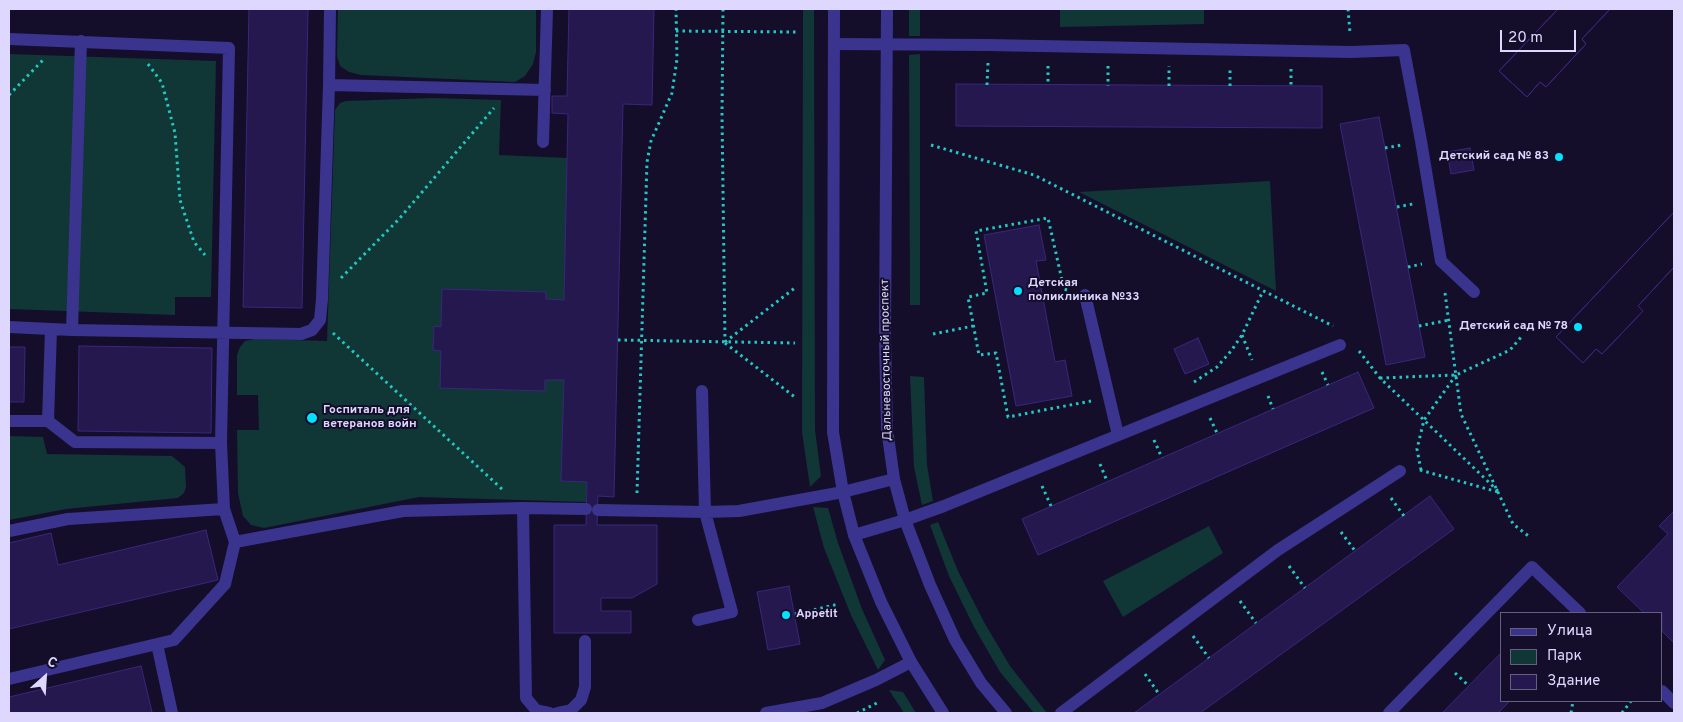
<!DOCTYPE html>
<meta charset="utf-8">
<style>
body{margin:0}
#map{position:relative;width:1683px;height:722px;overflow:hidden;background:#140e2b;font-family:Overpass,sans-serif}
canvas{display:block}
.frame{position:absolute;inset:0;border:10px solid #ded8ff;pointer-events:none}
.legend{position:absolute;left:1500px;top:612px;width:162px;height:90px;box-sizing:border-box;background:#140e2b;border:1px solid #655f80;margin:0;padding:6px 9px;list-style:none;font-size:15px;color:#ded8ff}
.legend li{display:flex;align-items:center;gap:10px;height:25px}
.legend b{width:25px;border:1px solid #655f80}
.north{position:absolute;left:20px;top:652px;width:50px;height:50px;-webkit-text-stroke:4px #140e2b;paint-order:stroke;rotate:26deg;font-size:14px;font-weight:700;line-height:20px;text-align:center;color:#ded8ff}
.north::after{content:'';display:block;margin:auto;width:18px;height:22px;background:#ded8ff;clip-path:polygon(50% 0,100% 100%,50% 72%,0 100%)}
.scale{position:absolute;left:1500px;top:30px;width:76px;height:22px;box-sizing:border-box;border:2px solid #ded8ff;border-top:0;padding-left:6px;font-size:15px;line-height:18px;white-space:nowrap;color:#ded8ff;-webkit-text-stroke:4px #140e2b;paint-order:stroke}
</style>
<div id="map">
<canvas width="1683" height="722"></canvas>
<div class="frame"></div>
<ul class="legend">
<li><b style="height:6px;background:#3a348f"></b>Улица</li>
<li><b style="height:14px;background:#103636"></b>Парк</li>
<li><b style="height:14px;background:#24184f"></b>Здание</li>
</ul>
<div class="north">С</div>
<div class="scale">20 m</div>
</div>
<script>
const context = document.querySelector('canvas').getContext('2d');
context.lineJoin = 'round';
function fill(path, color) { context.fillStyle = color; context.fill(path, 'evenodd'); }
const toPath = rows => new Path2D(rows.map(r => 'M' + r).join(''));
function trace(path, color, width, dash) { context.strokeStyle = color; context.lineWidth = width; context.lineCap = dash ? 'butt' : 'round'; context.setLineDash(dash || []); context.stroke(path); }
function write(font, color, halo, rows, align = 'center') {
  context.font = font + ' Overpass,sans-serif'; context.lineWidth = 4; context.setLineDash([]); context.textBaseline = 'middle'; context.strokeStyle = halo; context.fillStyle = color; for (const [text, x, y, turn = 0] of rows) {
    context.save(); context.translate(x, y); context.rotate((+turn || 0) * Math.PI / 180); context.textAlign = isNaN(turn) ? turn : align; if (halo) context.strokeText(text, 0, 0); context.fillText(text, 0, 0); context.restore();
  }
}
const green = toPath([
 [338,9,536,9,536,52,533,64,525,76,515,82,361,75,349,72,340,66,337,56],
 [803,9,814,9,815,430,821,476,810,487,802,432],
 [909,9,920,9,920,36,909,36],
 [1060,9,1204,9,1204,24,1060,27],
 [9,54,216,61,211,297,175,297,175,315,9,309],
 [920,54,920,305,910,305,909,55],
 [433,98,501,100,499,155,568,158,564,300,546,299,546,292,442,290,441,327,434,327,433,350,441,351,441,388,544,391,545,380,564,380,561,481,587,482,586,502,419,497,264,528,251,525,243,516,238,493,237,430,259,430,258,395,237,395,237,355,240,347,245,341,255,339,327,341,335,110,340,103,346,101],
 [1270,181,1276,291,1079,192],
 [910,376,924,377,927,465,933,501,922,505,914,467],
 [9,436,43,437,47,454,172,456,185,467,186,487,184,493,178,498,66,509,9,520],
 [813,507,828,508,838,543,862,609,885,660,878,670,851,615,824,548],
 [938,522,958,571,984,622,1010,666,1047,713,1034,713,1000,672,974,627,949,576,930,525],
 [1209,526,1223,553,1123,617,1103,581],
 [889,690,903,692,916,713,904,713]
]);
const building = toPath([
 [249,9,308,9,302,308,243,307,249,9],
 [569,9,654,9,652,105,623,104,614,497,598,496,597,525,657,525,657,584,632,598,601,598,601,611,631,611,631,633,554,633,554,525,586,525,587,482,561,481,564,380,545,380,545,391,440,388,441,351,433,350,434,326,441,327,442,289,546,292,546,299,564,300,568,114,552,113,552,96,567,96,569,9],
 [1558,9,1610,9,1582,39,1586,44,1546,87,1540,82,1527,97,1499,71,1558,9],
 [1558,9,1610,9,1582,39,1586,44,1546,87,1540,82,1527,97,1499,71,1558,9],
 [956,84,1322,86,1322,128,956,126,956,84],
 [1379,117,1425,357,1386,365,1340,124,1379,117],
 [1470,148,1474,170,1451,174,1447,152,1470,148],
 [1674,212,1674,267,1638,306,1643,311,1602,354,1596,349,1583,363,1556,337,1674,212],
 [1674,212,1674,267,1638,306,1643,311,1602,354,1596,349,1583,363,1556,337,1674,212],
 [1039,225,1046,260,1036,261,1055,362,1065,360,1072,396,1016,406,984,235,1039,225],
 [1198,338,1209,364,1185,374,1174,349,1198,338],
 [79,346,212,348,211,433,78,431,79,346],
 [9,347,25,347,24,402,9,402,9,347],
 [1358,372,1374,408,1038,555,1022,519,1358,372],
 [1430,496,1454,529,1200,713,1134,713,1430,496],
 [1674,511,1674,643,1662,631,1662,613,1644,613,1617,587,1668,534,1659,526,1674,511],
 [206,530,218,580,9,629,9,543,51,533,58,565,206,530],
 [789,586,800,644,768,650,757,592,789,586],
 [1502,652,1502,701,1510,701,1498,713,1442,713,1502,652],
 [141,666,152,712,145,713,9,713,9,697,141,666]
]);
const path = toPath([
 [723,9,722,115,725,342],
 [1348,9,1350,33],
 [676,31,797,32],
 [148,64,162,83,175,133,180,200,194,242,205,255],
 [1048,66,1048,85],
 [1108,66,1108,86],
 [1291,69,1291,86],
 [987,85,988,63],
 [1169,86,1169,66],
 [1230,86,1230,69],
 [9,95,43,60],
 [931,145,1034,175,1333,326],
 [1385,148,1402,145],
 [1397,207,1413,204],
 [1408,267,1422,264],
 [341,278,399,219,494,108],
 [1067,290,1064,289,1048,218,976,231,987,293,968,297,979,355,996,353,1008,417,1091,401],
 [1445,293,1461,414,1513,524,1531,538],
 [1419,326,1449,320],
 [333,333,503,490],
 [933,334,973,326],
 [1242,335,1252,360],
 [618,340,795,343],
 [725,342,796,287],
 [725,343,796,398],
 [1359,351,1380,378,1499,492],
 [1322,372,1328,385],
 [1380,378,1456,375,1510,350,1522,336],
 [1194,382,1217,367,1231,351,1242,335,1263,291],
 [1268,396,1273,409],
 [1210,418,1217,433],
 [1154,440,1162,458],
 [1100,464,1107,481],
 [1420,470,1498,492],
 [1421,470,1417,449,1424,420,1456,375],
 [1042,486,1051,506],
 [637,493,647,162,651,141,672,93,677,59,676,9],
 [1391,498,1404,516],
 [1341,532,1355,551],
 [1289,566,1305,588],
 [1240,601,1256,623],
 [795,614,839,604],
 [1193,636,1209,658],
 [1455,673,1469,686],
 [1145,674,1159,694],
 [857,713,879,702],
 [1571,713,1573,701],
 [1622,713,1631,701]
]);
const service = toPath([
 [9,39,229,48,221,443,224,509,235,542],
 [834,44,988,45,1351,52,1404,50,1421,141,1441,261,1474,292],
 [329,85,545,90],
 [543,142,547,9],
 [1085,295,1118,435],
 [9,327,72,330,301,334,312,330,320,320,322,299,329,85,330,9],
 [72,330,81,41],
 [9,421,48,421,75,442,221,443],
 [48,421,51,329],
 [523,508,526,698,536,710,550,713],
 [598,510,705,512,739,511,843,492,894,479],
 [9,531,68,519,224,509],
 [854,535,905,520,944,506,1340,345],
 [698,620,732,612,705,512,702,391],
 [157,644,172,713],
 [9,679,174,640,225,584,235,542,403,511,523,508,586,509],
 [1662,691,1674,703],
 [557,713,571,710,581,700,585,687,585,641],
 [766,713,822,703,876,680,911,662],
 [1061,713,1278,550,1400,471],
 [1389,713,1532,567,1580,613]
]);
const tertiary = toPath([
 [834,9,833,432,843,492,854,535,881,602,911,662,943,713],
 [887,9,885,337,887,429,894,479,905,520,930,585,955,640,981,683,1006,713]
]);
const markers = [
 [1559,157,5,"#04e0ff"],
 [1018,291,5,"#04e0ff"],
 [1578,327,5,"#04e0ff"],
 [312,418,6,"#04e0ff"],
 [786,615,5,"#04e0ff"]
];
const poiNames = [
 ["Детский сад № 83",1549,157,"right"],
 ["Детская",1028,284],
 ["поликлиника №33",1028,298],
 ["Детский сад № 78",1568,327,"right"],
 ["Госпиталь для",323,411],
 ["ветеранов войн",323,425],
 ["Appetit",796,615]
];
const streetNames = [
 ["Дальневосточный проспект",887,360,-91]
];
fill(green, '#103636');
fill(building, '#24184f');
trace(building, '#3a277d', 1);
trace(path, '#22c9c3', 3, [2.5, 4]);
trace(service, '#3a348f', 12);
trace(tertiary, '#3a348f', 12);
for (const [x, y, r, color] of markers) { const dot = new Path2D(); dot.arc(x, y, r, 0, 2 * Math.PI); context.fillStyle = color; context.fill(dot); trace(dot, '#140e2b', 2); }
write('bold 12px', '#ded8ff', '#140e2b', poiNames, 'left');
write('12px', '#ded8ff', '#140e2b', streetNames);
</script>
